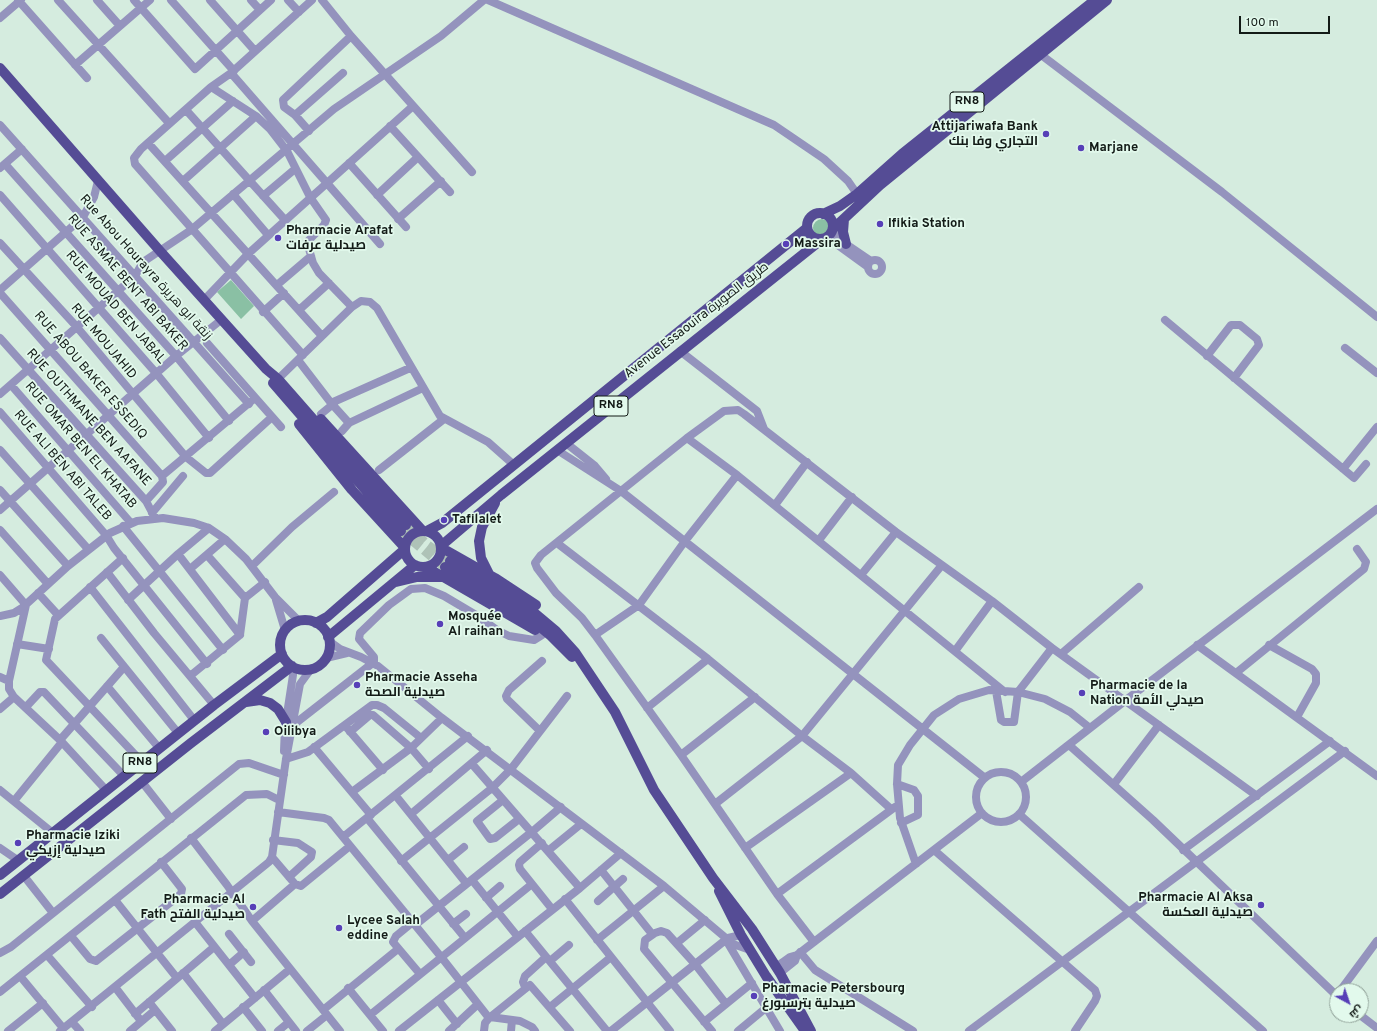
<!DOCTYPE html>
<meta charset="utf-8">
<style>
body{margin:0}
#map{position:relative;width:1377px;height:1031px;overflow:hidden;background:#d5ecdf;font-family:Overpass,Cairo,sans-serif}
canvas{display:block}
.north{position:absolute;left:1329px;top:983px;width:40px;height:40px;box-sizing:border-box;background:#e2f9ec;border:1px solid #8fa097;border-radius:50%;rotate:140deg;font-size:11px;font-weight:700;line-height:16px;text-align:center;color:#131b17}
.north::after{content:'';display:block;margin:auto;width:14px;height:18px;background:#573fb7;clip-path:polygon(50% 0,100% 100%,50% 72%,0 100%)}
.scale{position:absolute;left:1239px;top:16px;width:91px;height:18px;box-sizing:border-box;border:2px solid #131b17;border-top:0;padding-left:5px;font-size:12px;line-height:14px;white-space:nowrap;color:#131b17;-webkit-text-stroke:3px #e2f9ec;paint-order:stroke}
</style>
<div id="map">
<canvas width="1377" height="1031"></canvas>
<div class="north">ش</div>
<div class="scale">100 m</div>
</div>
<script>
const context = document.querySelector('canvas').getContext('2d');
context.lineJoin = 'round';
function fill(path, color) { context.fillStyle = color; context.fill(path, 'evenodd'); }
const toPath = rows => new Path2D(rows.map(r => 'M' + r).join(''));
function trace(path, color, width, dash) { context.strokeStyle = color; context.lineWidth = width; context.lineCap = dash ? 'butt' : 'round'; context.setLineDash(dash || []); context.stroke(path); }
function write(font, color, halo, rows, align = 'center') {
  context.font = font + ' Overpass,Cairo,sans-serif'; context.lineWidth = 3.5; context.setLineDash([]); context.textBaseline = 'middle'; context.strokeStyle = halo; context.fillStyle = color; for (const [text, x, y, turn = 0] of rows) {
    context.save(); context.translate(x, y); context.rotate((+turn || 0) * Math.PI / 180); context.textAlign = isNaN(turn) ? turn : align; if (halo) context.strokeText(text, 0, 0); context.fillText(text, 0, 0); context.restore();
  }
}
const green = toPath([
 '813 228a9 9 0 1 1 18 0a9 9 0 1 1-18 0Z',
 [231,280,254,306,241,319,217,292]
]);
const majorTunnel = toPath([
 [406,525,427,545,450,561],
 [401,531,445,567]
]);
const minor = toPath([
 [18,0,87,78],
 [58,0,169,123],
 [97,0,120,26],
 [134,0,195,69,271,0],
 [171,0,234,71],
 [210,0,255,51],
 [251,0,260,10],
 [288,0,299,12],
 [322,0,351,36,472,172],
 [488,0,774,125,824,159,848,181,857,194],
 [0,18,21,0],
 [1036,51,1222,192,1377,317],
 [75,65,150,0],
 [231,73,380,244],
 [211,87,231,73,312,0],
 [186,110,285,220],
 [295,115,343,73],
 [0,125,249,404],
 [390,126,450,192],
 [309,131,295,115,284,107,283,100,351,36],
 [149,144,322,336],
 [165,161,233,101],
 [349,163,406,227],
 [5,164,176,356,229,421],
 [0,168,22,149],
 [183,181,256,116],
 [233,194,268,235],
 [0,195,156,373,209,438],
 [377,195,418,157],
 [263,196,295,169],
 [398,219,441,181],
 [832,232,846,244,871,261],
 [828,238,868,267],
 [0,243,76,326,186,457,206,473,210,473,272,417],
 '868 267a7 7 0 1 1 14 0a7 7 0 1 1-14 0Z',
 [277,285,311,256],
 [0,290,83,217,94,197,98,181],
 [0,293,162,476,163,482,146,501],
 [204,300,249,253,413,106],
 [299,310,329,283],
 [263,312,284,293],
 [1165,320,1354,478,1366,464],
 [0,338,146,501,155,518],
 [207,343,281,427],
 [1345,348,1377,373],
 [680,351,757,411,764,429],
 [303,355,135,164,134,158,141,149,211,87,256,116,270,129,287,151,310,197,326,220,324,225,307,242,313,263,319,273,352,307],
 [1207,356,1231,325,1240,325,1257,339,1259,345,1234,378],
 [298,360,331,403,349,423],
 [278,379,352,307,361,301,370,302,377,308,440,416,488,442,514,465],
 [11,385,131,523],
 [0,394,135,276,143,262,191,230,334,109,441,36,484,0],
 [331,403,410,368],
 [0,412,106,535,114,548,207,664],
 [321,414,332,405],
 [342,431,349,423,423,388],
 [687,438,737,475,1005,692],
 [566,443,595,466,606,479],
 [0,450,88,549],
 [557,450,621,491,985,778],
 [1343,469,1377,427],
 [379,470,444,419],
 [162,476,255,398],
 [0,490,68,566],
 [775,505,807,462],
 [0,510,176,356,221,320],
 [152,513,183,476],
 [123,526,223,650],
 [0,530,48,584],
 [819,540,852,497],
 [557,543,708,659,802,736,851,773,891,809],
 [178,554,240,635],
 [207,555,245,598],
 [123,558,55,619,46,660,142,762],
 [252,566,292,527,334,492],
 [190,569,225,539],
 [107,572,154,633,214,705],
 [0,575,26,605],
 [861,575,896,532],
 [90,587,194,720],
 [38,593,58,615],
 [128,600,178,554,209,528],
 [276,600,285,630],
 [26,605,9,681,9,689,14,697,60,740,106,790],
 [0,616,14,613,22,608,68,566,110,533,137,521,163,518,194,523,209,528,225,539,246,559,275,597,299,621],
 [595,635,639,605,685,541,737,475],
 [101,638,178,733],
 [329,641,340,649,361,657,378,666,442,718,664,886,733,944,750,950],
 [17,644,49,649],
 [1197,645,1377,776],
 [1269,645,1312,669,1316,674,1316,683,1297,717],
 [955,651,992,601],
 [1061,654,1139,587],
 [326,658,347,653],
 [1236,673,1364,569,1366,562,1357,549],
 [190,676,240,635,245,598,265,582],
 [0,677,9,681],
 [107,686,159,748],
 [996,691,1001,720,1004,722,1014,722,1018,692,1052,648],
 [26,707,40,692,44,692,124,776],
 [647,708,708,659],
 [0,709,14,697],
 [292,726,374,662,374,657,359,639,360,633,389,605,411,589,425,588,444,596,476,615,497,630,509,636,534,640,542,635],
 [347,728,383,770],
 [540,731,507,699,506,696,509,690,542,661],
 [350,732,370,715,373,715,411,748,429,769],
 [60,740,124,667],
 [1069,745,1153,820,1337,996],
 [314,747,371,815],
 [284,751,285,727,293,675,293,667],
 [681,755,755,697],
 [286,759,308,752,372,705,377,705,384,708,421,738],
 [472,764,580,888],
 '976 797a25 25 0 1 1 50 0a25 25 0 1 1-50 0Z',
 [142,782,171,819],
 [1021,782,1126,700,1377,509],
 [897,784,914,790,918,796,918,815,901,823],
 [1114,784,1159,725],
 [0,790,53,833],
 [352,792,411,748,442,718],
 [396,796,466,883],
 [503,800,477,821,490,839,495,838,519,819],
 [14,801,62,742],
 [715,804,802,736,942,565],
 [278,812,324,818,329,820,442,958,489,1018],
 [411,814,487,750],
 [1019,814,1263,1031],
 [367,818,465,938],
 [343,837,468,736],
 [191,838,227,885,252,921,340,1031],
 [273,840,298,843,312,852,311,857,289,877],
 [542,843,520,862,519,865,520,869,552,909],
 [0,848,19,861],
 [745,848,851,773],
 [549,850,581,824],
 [934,850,1095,990,1097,996,1095,1001,1075,1031],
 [1183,850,1330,741],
 [272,857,295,884,301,886,350,846],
 [448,860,464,847],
 [401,861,492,788,511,769,567,696],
 [916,864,900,818,897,784,898,765,910,745,934,715,959,699,989,690,1018,692,1045,699,1070,712,1090,728],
 [601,870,652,934],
 [24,876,53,913],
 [472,880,518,937],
 [777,894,895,807],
 [486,898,500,886],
 [565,899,670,1031],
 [115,900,177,978],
 [598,901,623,879],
 [252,921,295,884],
 [195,922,255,998],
 [413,922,396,936,393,942,420,974],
 [453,924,466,914],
 [415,925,533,831,561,807],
 [525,931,607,1031],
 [229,934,251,962],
 [71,936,90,959,96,961,181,894,182,889,161,862],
 [597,940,664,886],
 [726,940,780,1031],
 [814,942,777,894,681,755,595,635,582,618,556,593,537,568,535,563,541,555,687,438,724,411,738,410,744,414,896,532,992,601,1052,648,1257,796],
 [677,943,705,920],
 [800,952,815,970,913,1031],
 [0,953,11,947,239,764,249,763,284,775],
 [47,955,92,1007],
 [550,961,569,945],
 [229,965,244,952],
 [776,967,790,957,797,955,982,813],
 [183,973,223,1024],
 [780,973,795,961,797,955],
 [20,976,63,1028],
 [115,987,141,1021],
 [525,987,523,982,525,976,546,957],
 [348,988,383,1031],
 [264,990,296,1031],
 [1340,991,1377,941],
 [0,992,246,795,267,794,279,800],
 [438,1000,457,1024],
 [149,1002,172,1031],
 [243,1007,262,1031],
 [550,1007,611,957],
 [323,1010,398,949],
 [135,1014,214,947],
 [370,1015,532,884],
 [1360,1015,1377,1028],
 [490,1017,520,1021,532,1027,535,1031],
 [72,1022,80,1031],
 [704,1022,752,983],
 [8,1031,43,1003],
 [60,1031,269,862,272,857,286,759,300,684,311,669],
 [130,1031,155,1010],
 [215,1031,290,969],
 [278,1031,289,1022],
 [307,1031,327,1015],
 [399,1031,580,888,621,853],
 [449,1031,478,1004],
 [484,1031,485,1023,489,1018,530,985,570,1031],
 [511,1031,512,1020],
 [611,1031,728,938,741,935],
 [712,1031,644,949,645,940,655,933,661,931,667,933,695,964,726,1004],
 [738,1031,767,1007],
 [969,1031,1345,751]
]);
const major = toPath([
 [0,68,160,251,266,369,278,379,406,525],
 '807 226a13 13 0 1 1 26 0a13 13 0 1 1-26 0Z',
 [823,214,840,206,857,194,902,154,1095,0],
 [844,219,843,232,846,244],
 [834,228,880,185,1107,0],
 [273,383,401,531],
 [321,419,422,530],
 [299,424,352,490,405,548],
 '405 549a18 18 0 1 1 36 0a18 18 0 1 1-36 0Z',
 [427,531,442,523,807,228],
 [442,545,501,495,821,240],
 [442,548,495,578,536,605],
 [450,561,531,610,556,631,575,652,615,712,654,790,713,878,752,929,780,973,811,1031],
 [426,567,535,630],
 [445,567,529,618,551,636,572,657],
 [489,574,481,558,479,541,482,527,495,503],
 [396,582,417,577,442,577],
 '280 645a25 25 0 1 1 50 0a25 25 0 1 1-50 0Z',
 [316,623,327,617,405,549],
 [328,637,415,565],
 [246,702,260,700,270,703,278,709,286,722],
 [0,875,214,705,282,654],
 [719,891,741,935,766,976,805,1031],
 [0,894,191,743,292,666]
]);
const markers = [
 [1046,134,4,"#573fb7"],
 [1081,148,4,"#573fb7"],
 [880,224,4,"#573fb7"],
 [278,238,4,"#573fb7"],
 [786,244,4,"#573fb7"],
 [444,520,4,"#573fb7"],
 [440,624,4,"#573fb7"],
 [357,685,4,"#573fb7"],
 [1082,693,4,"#573fb7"],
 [266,732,4,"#573fb7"],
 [18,843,4,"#573fb7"],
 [1261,905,4,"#573fb7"],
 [253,907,4,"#573fb7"],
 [339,928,4,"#573fb7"],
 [754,996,4,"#573fb7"]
];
const shields = [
 [967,102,34],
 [611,406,34],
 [140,763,34]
];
const shieldNames = [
 ["RN8",967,102],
 ["RN8",611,406],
 ["RN8",140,763]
];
const poiNames = [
 ["Attijariwafa Bank",1038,127,"right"],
 ["التجاري وفا بنك",1038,142,"right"],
 ["Marjane",1089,148],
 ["Ifikia Station",888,224],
 ["Pharmacie Arafat",286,231],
 ["صيدلية عرفات",286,246],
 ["Massira",794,244],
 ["Tafilalet",452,520],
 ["Mosquée",448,617],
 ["Al raihan",448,632],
 ["Pharmacie Asseha",365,678],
 ["صيدلية الصحة",365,693],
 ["Pharmacie de la",1090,686],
 ["Nation صيدلي الأمة",1090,701],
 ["Oilibya",274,732],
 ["Pharmacie Iziki",26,836],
 ["صيدلية إزيكي",26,851],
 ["Pharmacie Al Aksa",1253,898,"right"],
 ["صيدلية العكسة",1253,913,"right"],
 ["Pharmacie Al",245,900,"right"],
 ["Fath صيدلية الفتح",245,915,"right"],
 ["Lycee Salah",347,921],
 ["eddine",347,936],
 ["Pharmacie Petersbourg",762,989],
 ["صيدلية بترسبورغ",762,1004]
];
const streetNames = [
 ["Rue Abou Hourayra زنقة ابو هريرة",145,268,48],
 ["RUE ASMAE BENT ABI BAKER",127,283,49],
 ["RUE MOUAD BEN JABAL",115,308,49],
 ["Avenue Essaouira طريق الصويرة",697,321,-38],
 ["RUE MOUJAHID",103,342,50],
 ["RUE ABOU BAKER ESSEDIQ",90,376,49],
 ["RUE OUTHMANE BEN AAFANE",88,418,48],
 ["RUE OMAR BEN EL KHATAB",80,446,49],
 ["RUE ALI BEN ABI TALEB",62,466,49]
];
fill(green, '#8ac0a4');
trace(majorTunnel, '#aec2b7', 10, [10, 5]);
trace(minor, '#9493bd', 8);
trace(major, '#554c95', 10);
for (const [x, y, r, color] of markers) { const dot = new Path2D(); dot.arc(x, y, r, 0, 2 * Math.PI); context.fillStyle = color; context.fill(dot); trace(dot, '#e2f9ec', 1.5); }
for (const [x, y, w] of shields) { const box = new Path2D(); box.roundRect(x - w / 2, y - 10, w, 20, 3); context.fillStyle = '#e2f9ec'; context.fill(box); trace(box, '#131b17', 1); }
write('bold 12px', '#131b17', null, shieldNames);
write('bold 13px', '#131b17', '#e2f9ec', poiNames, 'left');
write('13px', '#131b17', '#e2f9ec', streetNames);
</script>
